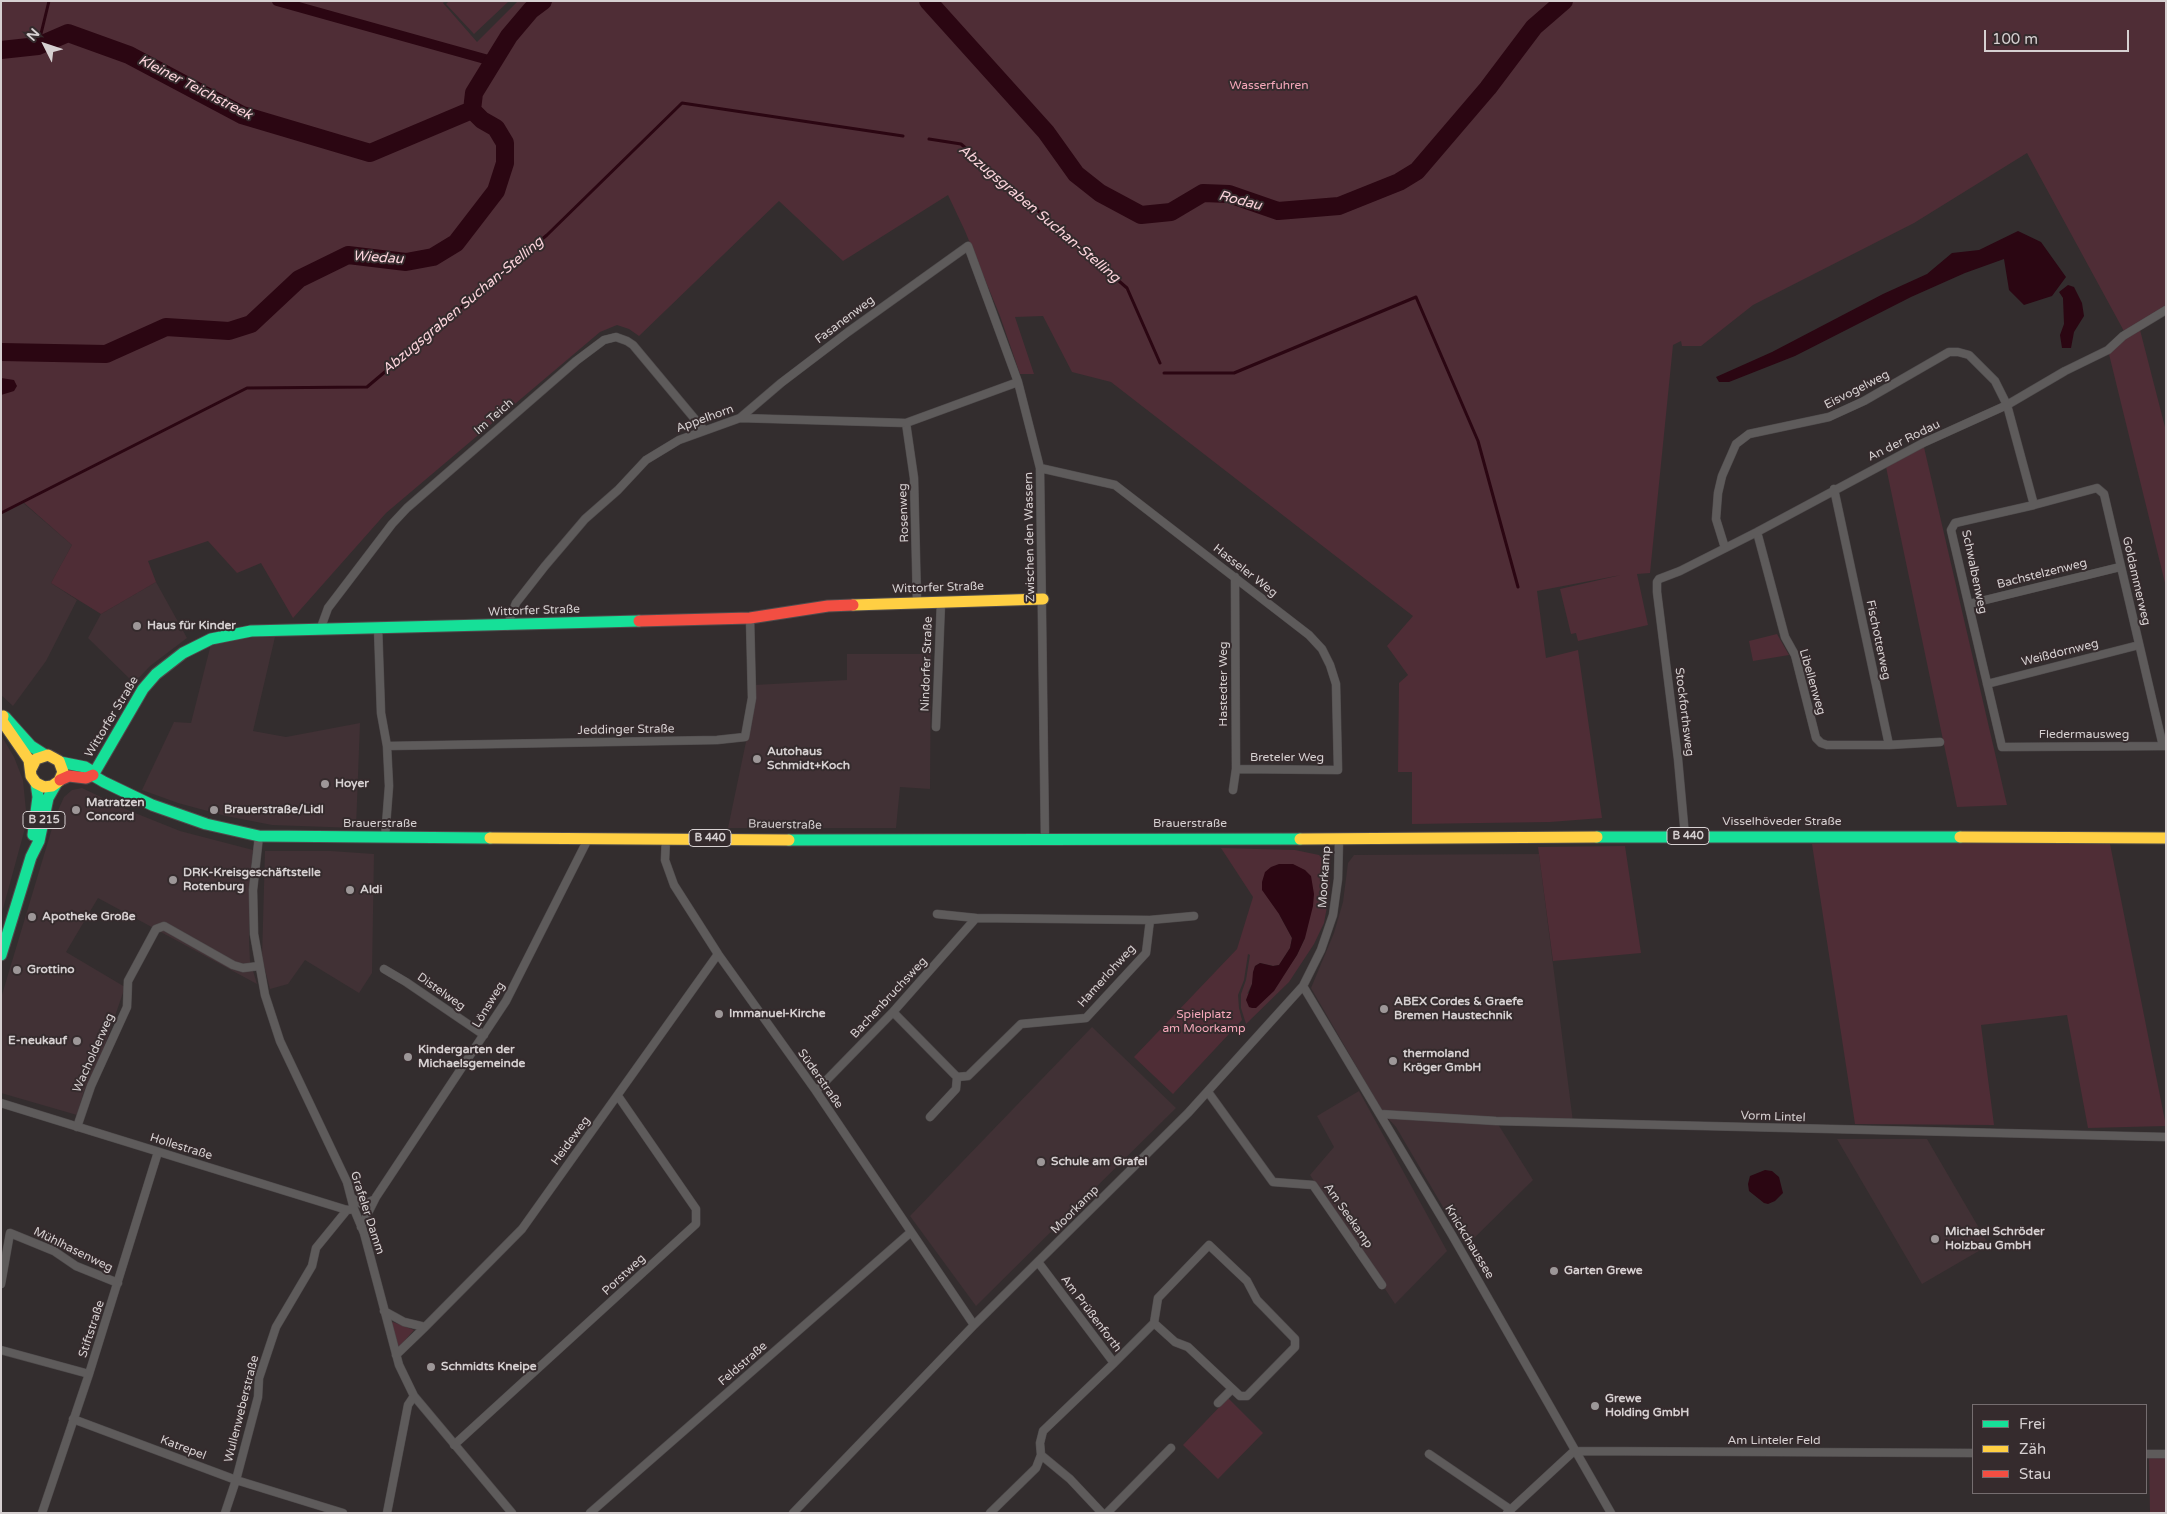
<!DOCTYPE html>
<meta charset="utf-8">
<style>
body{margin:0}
#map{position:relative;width:2167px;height:1514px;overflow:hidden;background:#332d2e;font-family:"Varela Round",sans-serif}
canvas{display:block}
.frame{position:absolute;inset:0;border:2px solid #d6d0d1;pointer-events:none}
.legend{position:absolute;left:1972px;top:1404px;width:175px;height:90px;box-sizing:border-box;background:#352b2d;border:1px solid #756d6f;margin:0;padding:6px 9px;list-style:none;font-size:15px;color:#d6d0d1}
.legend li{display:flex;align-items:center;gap:10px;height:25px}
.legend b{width:25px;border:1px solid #756d6f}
.north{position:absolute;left:20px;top:20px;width:50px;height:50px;-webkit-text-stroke:4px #352b2d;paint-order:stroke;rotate:311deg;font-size:14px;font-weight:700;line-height:20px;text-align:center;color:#d6d0d1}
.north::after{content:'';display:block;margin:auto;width:18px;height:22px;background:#d6d0d1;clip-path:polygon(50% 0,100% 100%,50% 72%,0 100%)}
.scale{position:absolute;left:1984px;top:30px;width:145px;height:22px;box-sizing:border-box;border:2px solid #d6d0d1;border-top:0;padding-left:6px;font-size:15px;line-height:18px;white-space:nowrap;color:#d6d0d1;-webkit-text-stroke:4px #352b2d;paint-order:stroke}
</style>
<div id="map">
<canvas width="2167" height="1514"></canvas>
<div class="frame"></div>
<ul class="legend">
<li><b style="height:6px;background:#16e098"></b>Frei</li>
<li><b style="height:6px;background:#ffcf43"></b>Zäh</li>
<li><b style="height:6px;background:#f24e42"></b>Stau</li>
</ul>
<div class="north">N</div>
<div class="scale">100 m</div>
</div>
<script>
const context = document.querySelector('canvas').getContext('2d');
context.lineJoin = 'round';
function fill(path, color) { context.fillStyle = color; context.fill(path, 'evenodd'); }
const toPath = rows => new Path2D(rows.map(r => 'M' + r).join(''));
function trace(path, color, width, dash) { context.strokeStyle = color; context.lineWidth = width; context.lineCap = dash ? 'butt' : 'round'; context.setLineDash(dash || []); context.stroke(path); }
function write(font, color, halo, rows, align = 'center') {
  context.font = font + ' "Varela Round",sans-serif'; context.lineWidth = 4; context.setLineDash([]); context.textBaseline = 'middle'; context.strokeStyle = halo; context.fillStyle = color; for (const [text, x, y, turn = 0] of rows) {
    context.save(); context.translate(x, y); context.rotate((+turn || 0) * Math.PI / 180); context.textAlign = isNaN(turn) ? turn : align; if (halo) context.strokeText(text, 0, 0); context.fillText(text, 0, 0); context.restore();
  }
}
const built = toPath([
 [22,502,72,545,51,583,77,600,46,661,13,706,1,695,1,513],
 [156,582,187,638,150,666,134,683,88,638,101,614],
 [275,637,253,731,286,737,360,723,356,828,272,825,226,816,178,803,142,790,174,722,191,723,211,644,231,639],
 [847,654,931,654,930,789,900,787,896,828,728,828,747,737,754,685,847,680],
 [1,735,14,757,23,780,27,821,1,916],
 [82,788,130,811,180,831,253,850,249,896,249,941,250,961,257,984,98,898,66,952,125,987,103,1051,84,1091,77,1115,1,1093,1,998,56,815,64,797,72,790],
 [265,851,331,851,374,854,372,973,359,993,305,960,288,984,270,989,262,958],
 [1539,854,1573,1122,1496,1121,1533,1180,1466,1246,1396,1127,1384,1114,1311,988,1334,933,1343,902,1348,863,1354,855],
 [1092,1027,1176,1108,976,1306,910,1216],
 [1359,1091,1447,1251,1395,1304,1310,1175,1334,1147,1317,1116],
 [1837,1139,1927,1139,1989,1245,1922,1284]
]);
const green = toPath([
 [1,1,445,1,443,3,477,42,518,1,2166,1,2166,308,2125,333,2027,153,1914,223,1753,305,1701,346,1682,346,1681,341,1673,345,1650,573,1637,574,1648,625,1578,641,1576,633,1571,634,1560,589,1621,575,1537,591,1546,658,1578,650,1602,818,1550,822,1412,824,1412,772,1398,772,1399,683,1408,675,1387,646,1413,616,1111,382,1072,372,1043,316,1015,317,1034,374,1020,374,1000,316,965,231,948,195,843,261,779,201,639,336,629,329,617,325,600,332,386,513,293,618,261,563,237,573,208,541,148,561,156,582,101,614,51,583,72,545,23,502,1,513],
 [449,1,509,1,474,34,446,4],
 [2139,326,2166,431,2166,587,2108,350],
 [1923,443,2007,805,1957,807,1885,462],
 [1777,634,1789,655,1753,661,1749,641],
 [1962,839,2109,839,2166,1126,2088,1128,2067,1015,1981,1025,1994,1125,1855,1124,1812,844],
 [1625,846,1641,953,1553,961,1538,847],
 [1221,848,1295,850,1319,855,1328,865,1330,881,1328,901,1324,923,1314,944,1289,982,1246,1024,1241,1008,1241,994,1246,980,1250,955,1248,954,1244,980,1238,995,1239,1008,1242,1020,1173,1094,1134,1057,1237,949,1253,897],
 [1279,914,1305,938,1297,955,1288,968,1247,994,1252,984,1255,966,1260,963,1273,966,1279,965,1290,948,1292,938],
 [393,1322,414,1330,399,1347,391,1323],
 [1228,1398,1263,1433,1218,1479,1183,1445],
 [2149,1458,2166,1458,2166,1513,2150,1513]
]);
const water = toPath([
 [2018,231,2041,242,2066,277,2052,296,2024,305,2009,290,2004,259,1965,273,1911,297,1795,356,1729,382,1719,382,1716,377,1772,352,1883,294,1927,274,1952,253,1979,250],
 [2068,285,2074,287,2082,303,2084,316,2074,332,2071,348,2062,348,2060,335,2064,324,2063,298,2059,292],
 [1,378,14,380,17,386,14,391,1,395],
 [1279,864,1293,864,1305,870,1311,876,1314,894,1313,906,1305,938,1297,955,1274,991,1256,1008,1252,1008,1249,1007,1246,1000,1252,984,1253,972,1255,966,1260,963,1273,966,1279,965,1290,948,1292,938,1279,914,1262,890,1262,882,1265,872,1271,867],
 [1765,1170,1772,1171,1779,1177,1783,1193,1775,1201,1768,1204,1764,1203,1749,1191,1748,1184,1750,1176]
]);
const stream = toPath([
 [38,46,49,1],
 [929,139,961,144,1127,288,1160,363],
 [1164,373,1234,373,1416,297,1478,441,1518,587],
 [1,513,247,388,367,387,547,235,682,103,903,136]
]);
const canal = toPath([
 [277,1,492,61]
]);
const river = toPath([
 [928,1,1046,132,1076,174,1100,193,1141,215,1171,212,1203,193,1229,194,1278,211,1339,206,1399,182,1417,171,1488,88,1534,27,1564,1],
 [1,50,38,46,68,33,129,55,242,115,370,153,472,110],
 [1,352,106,354,166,327,229,331,251,324,299,279,348,255,406,262,433,257,456,243,496,191,505,163,505,143,496,128,482,120,472,110,474,93,509,36,531,10,543,1]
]);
const street = toPath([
 [740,418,781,383,848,332,968,246,1018,382,1040,468,1045,839],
 [906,423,914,478,917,602],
 [1040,468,1115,485,1309,635,1322,649,1330,665,1336,684,1338,770,1236,769],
 [1834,489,1889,745,1940,742],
 [2034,505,2097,488,2104,494,2163,746],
 [1757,532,1785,637,1795,655,1816,738,1821,743,1827,745,1889,745],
 [1725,548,1716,519,1718,493,1722,476,1736,444,1749,434,1829,417,1864,401,1949,352,1958,352,1969,355,1995,381,2007,405,2034,505,1955,523,1951,530,2002,747,2166,746],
 [1969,604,2120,567],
 [507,626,516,603,545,566,585,519,618,490,646,460,679,440,740,418,906,423,1018,382],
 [378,627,381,713,387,746],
 [320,630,328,608,392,524,407,508,576,361,604,340,616,337,627,341,633,345,704,430],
 [1987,684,2139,645],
 [936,727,941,602],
 [1233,790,1236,769,1235,577],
 [259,836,253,890,254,934,265,995,280,1041,347,1182,354,1209,364,1233,399,1365,414,1396,512,1513],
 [1685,836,1678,759,1657,592,1657,582,1659,579,1680,571,1757,532,1923,443,2007,405,2065,371,2108,350,2123,336,2166,310],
 [385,838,389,786,387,746,717,740,745,737,752,698,750,618],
 [666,838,665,860,674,885,718,954,816,1091,974,1325],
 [937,914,976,918],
 [384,969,406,982,484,1035],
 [1303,986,1452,1235,1611,1513],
 [893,1012,957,1077],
 [816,1091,893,1012,976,918,1150,920,1194,916],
 [1208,1092,1273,1182,1313,1185,1382,1285],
 [1,1103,347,1210,354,1209],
 [1380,1114,1496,1121,2166,1137],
 [930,1117,956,1089,957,1077,968,1076,1021,1024,1086,1018,1146,953,1150,920],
 [77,1127,91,1086,127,1007,128,981,156,929,164,926,233,965,243,968,259,966],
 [351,1197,363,1205,373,1200],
 [361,1227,376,1197,506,1001,588,839],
 [1,1284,10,1233,54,1251,76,1266,118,1283],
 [384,1311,404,1322,425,1327,522,1229,718,954],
 [1,1350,89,1374],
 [396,1355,425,1327],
 [1114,1363,1154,1323,1175,1342,1188,1347,1240,1396,1247,1396,1295,1347,1295,1339,1257,1300,1247,1281,1209,1245,1158,1298,1154,1323],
 [1218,1403,1232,1389],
 [73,1419,236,1480,343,1513],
 [454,1445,696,1224,696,1209,618,1096],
 [1429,1454,1511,1510],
 [2146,1454,2166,1454],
 [1041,1455,1070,1479,1102,1513],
 [42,1513,89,1374,158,1152],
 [225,1513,236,1480,258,1397,259,1378,276,1327,312,1266,316,1248,347,1210],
 [387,1513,408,1405,414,1396],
 [590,1513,911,1232],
 [793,1513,974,1325,1188,1113,1303,986,1321,950,1333,915,1338,879,1339,840],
 [990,1513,1036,1468,1041,1455,1040,1443,1043,1431,1114,1363,1038,1262],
 [1107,1513,1171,1448],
 [1507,1513,1574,1451,1973,1453]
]);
const fast = toPath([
 [5,717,31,746,45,755],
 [60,762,85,767,90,770,92,775,104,782,152,805,206,824,259,836,490,838],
 [93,775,143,689,156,674,183,653,211,639,251,631,639,621],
 [33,835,38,797,36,783],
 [1597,837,1960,837],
 [789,840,1300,839],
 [1,955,31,857,39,841,48,798,56,784]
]);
const slow = toPath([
 [853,605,1043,599],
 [3,716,2,721,29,760,31,776,36,783,44,787,52,786,59,781,63,772,59,761,48,755,36,759,31,769],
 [1960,837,2166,838],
 [490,838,789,840],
 [1300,839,1597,837]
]);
const jam = toPath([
 [639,621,750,618,828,606,853,605],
 [60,780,69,776,86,778,93,775]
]);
const markers = [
 [137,626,5,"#9d9798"],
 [757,759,5,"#9d9798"],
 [325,784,5,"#9d9798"],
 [76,810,5,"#9d9798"],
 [214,810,5,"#9d9798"],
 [173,880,5,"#9d9798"],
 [350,890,5,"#9d9798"],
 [32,917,5,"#9d9798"],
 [17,970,5,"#9d9798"],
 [1384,1009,5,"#9d9798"],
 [719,1014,5,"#9d9798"],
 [77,1041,5,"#9d9798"],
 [408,1057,5,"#9d9798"],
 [1393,1061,5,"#9d9798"],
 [1041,1162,5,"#9d9798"],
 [1935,1239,5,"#9d9798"],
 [1554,1271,5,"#9d9798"],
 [431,1367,5,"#9d9798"],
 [1595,1406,5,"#9d9798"]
];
const shields = [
 [44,820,42],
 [1688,836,42],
 [710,838,42]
];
const shieldNames = [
 ["B 215",44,820],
 ["B 440",1688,836],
 ["B 440",710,838]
];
const parkNames = [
 ["Wasserfuhren",1269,86],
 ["Spielplatz",1204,1015],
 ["am Moorkamp",1204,1029]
];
const streetNames = [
 ["Fasanenweg",845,320,-37],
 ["Eisvogelweg",1857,390,-27],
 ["Im Teich",494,417,-41],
 ["Appelhorn",705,419,-20],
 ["An der Rodau",1904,441,-26],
 ["Rosenweg",904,513,-92],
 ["Zwischen den Wassern",1030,537,-91],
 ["Hasseler Weg",1245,571,38],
 ["Schwalbenweg",1974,572,78],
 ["Bachstelzenweg",2042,574,-14],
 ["Goldammerweg",2136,581,77],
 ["Wittorfer Straße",938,588,-2],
 ["Wittorfer Straße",534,611,-2],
 ["Fischotterweg",1878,640,78],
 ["Weißdornweg",2060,653,-14],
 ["Nindorfer Straße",927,664,-88],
 ["Libellenweg",1812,682,74],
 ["Hastedter Weg",1224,684,-90],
 ["Stockforthsweg",1684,712,83],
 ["Wittorfer Straße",112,717,-59],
 ["Jeddinger Straße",626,730,-1],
 ["Fledermausweg",2084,735],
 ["Breteler Weg",1287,758],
 ["Visselhöveder Straße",1782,822],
 ["Brauerstraße",380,824],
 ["Brauerstraße",1190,824],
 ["Brauerstraße",785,825,1],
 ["Moorkamp",1325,877,-86],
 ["Hamerlohweg",1107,976,-48],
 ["Distelweg",441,992,35],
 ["Bachenbruchsweg",889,998,-47],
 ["Lönsweg",489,1005,-59],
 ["Wacholderweg",94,1053,-66],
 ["Süderstraße",820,1079,55],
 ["Vorm Lintel",1773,1117,2],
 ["Heideweg",571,1141,-54],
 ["Hollestraße",181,1147,17],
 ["Moorkamp",1075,1210,-45],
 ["Grafeler Damm",367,1213,72],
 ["Am Seekamp",1348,1216,55],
 ["Knickchaussee",1469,1242,59],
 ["Mühlhasenweg",73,1250,26],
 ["Porstweg",624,1275,-43],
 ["Am Prüßenforth",1091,1314,53],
 ["Stiftstraße",92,1329,-72],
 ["Feldstraße",743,1364,-41],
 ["Wullenweberstraße",242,1409,-76],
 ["Am Linteler Feld",1774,1441],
 ["Katrepel",183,1448,21]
];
const poiNames = [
 ["Haus für Kinder",147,626],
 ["Autohaus",767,752],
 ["Schmidt+Koch",767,766],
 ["Hoyer",335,784],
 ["Matratzen",86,803],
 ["Concord",86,817],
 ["Brauerstraße/Lidl",224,810],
 ["DRK-Kreisgeschäftstelle",183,873],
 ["Rotenburg",183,887],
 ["Aldi",360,890],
 ["Apotheke Große",42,917],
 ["Grottino",27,970],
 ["ABEX Cordes & Graefe",1394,1002],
 ["Bremen Haustechnik",1394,1016],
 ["Immanuel-Kirche",729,1014],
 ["E-neukauf",67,1041,"right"],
 ["Kindergarten der",418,1050],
 ["Michaelsgemeinde",418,1064],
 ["thermoland",1403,1054],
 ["Kröger GmbH",1403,1068],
 ["Schule am Grafel",1051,1162],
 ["Michael Schröder",1945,1232],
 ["Holzbau GmbH",1945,1246],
 ["Garten Grewe",1564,1271],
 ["Schmidts Kneipe",441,1367],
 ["Grewe",1605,1399],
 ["Holding GmbH",1605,1413]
];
const waterNames = [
 ["Kleiner Teichstreek",195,88,27],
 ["Rodau",1240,201,14],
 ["Abzugsgraben Suchan-Stelling",1039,214,40],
 ["Wiedau",378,258,4],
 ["Abzugsgraben Suchan-Stelling",463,306,-40]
];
fill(built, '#413135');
fill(green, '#4f2d36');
fill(water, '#2b0612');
trace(stream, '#2b0612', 3);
trace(canal, '#2b0612', 10);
trace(river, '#2b0612', 18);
trace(street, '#4f4b4c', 9);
trace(fast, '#4f4b4c', 13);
trace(slow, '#4f4b4c', 13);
trace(jam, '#4f4b4c', 13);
trace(street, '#5e5b5b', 8);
trace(fast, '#16e098', 11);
trace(slow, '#ffcf43', 11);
trace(jam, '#f24e42', 11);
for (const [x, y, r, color] of markers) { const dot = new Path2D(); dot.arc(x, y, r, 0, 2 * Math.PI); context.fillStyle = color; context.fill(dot); trace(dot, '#352b2d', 2); }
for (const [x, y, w] of shields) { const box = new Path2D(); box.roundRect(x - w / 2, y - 8.5, w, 17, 4); context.fillStyle = '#352b2d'; context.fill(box); trace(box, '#d6d0d1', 1); }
write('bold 11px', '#d6d0d1', null, shieldNames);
write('12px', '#f5a8ba', '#352b2d', parkNames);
write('12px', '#d6d0d1', '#352b2d', streetNames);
write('bold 12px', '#d6d0d1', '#352b2d', poiNames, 'left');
write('italic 14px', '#fcd4dc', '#352b2d', waterNames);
</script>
